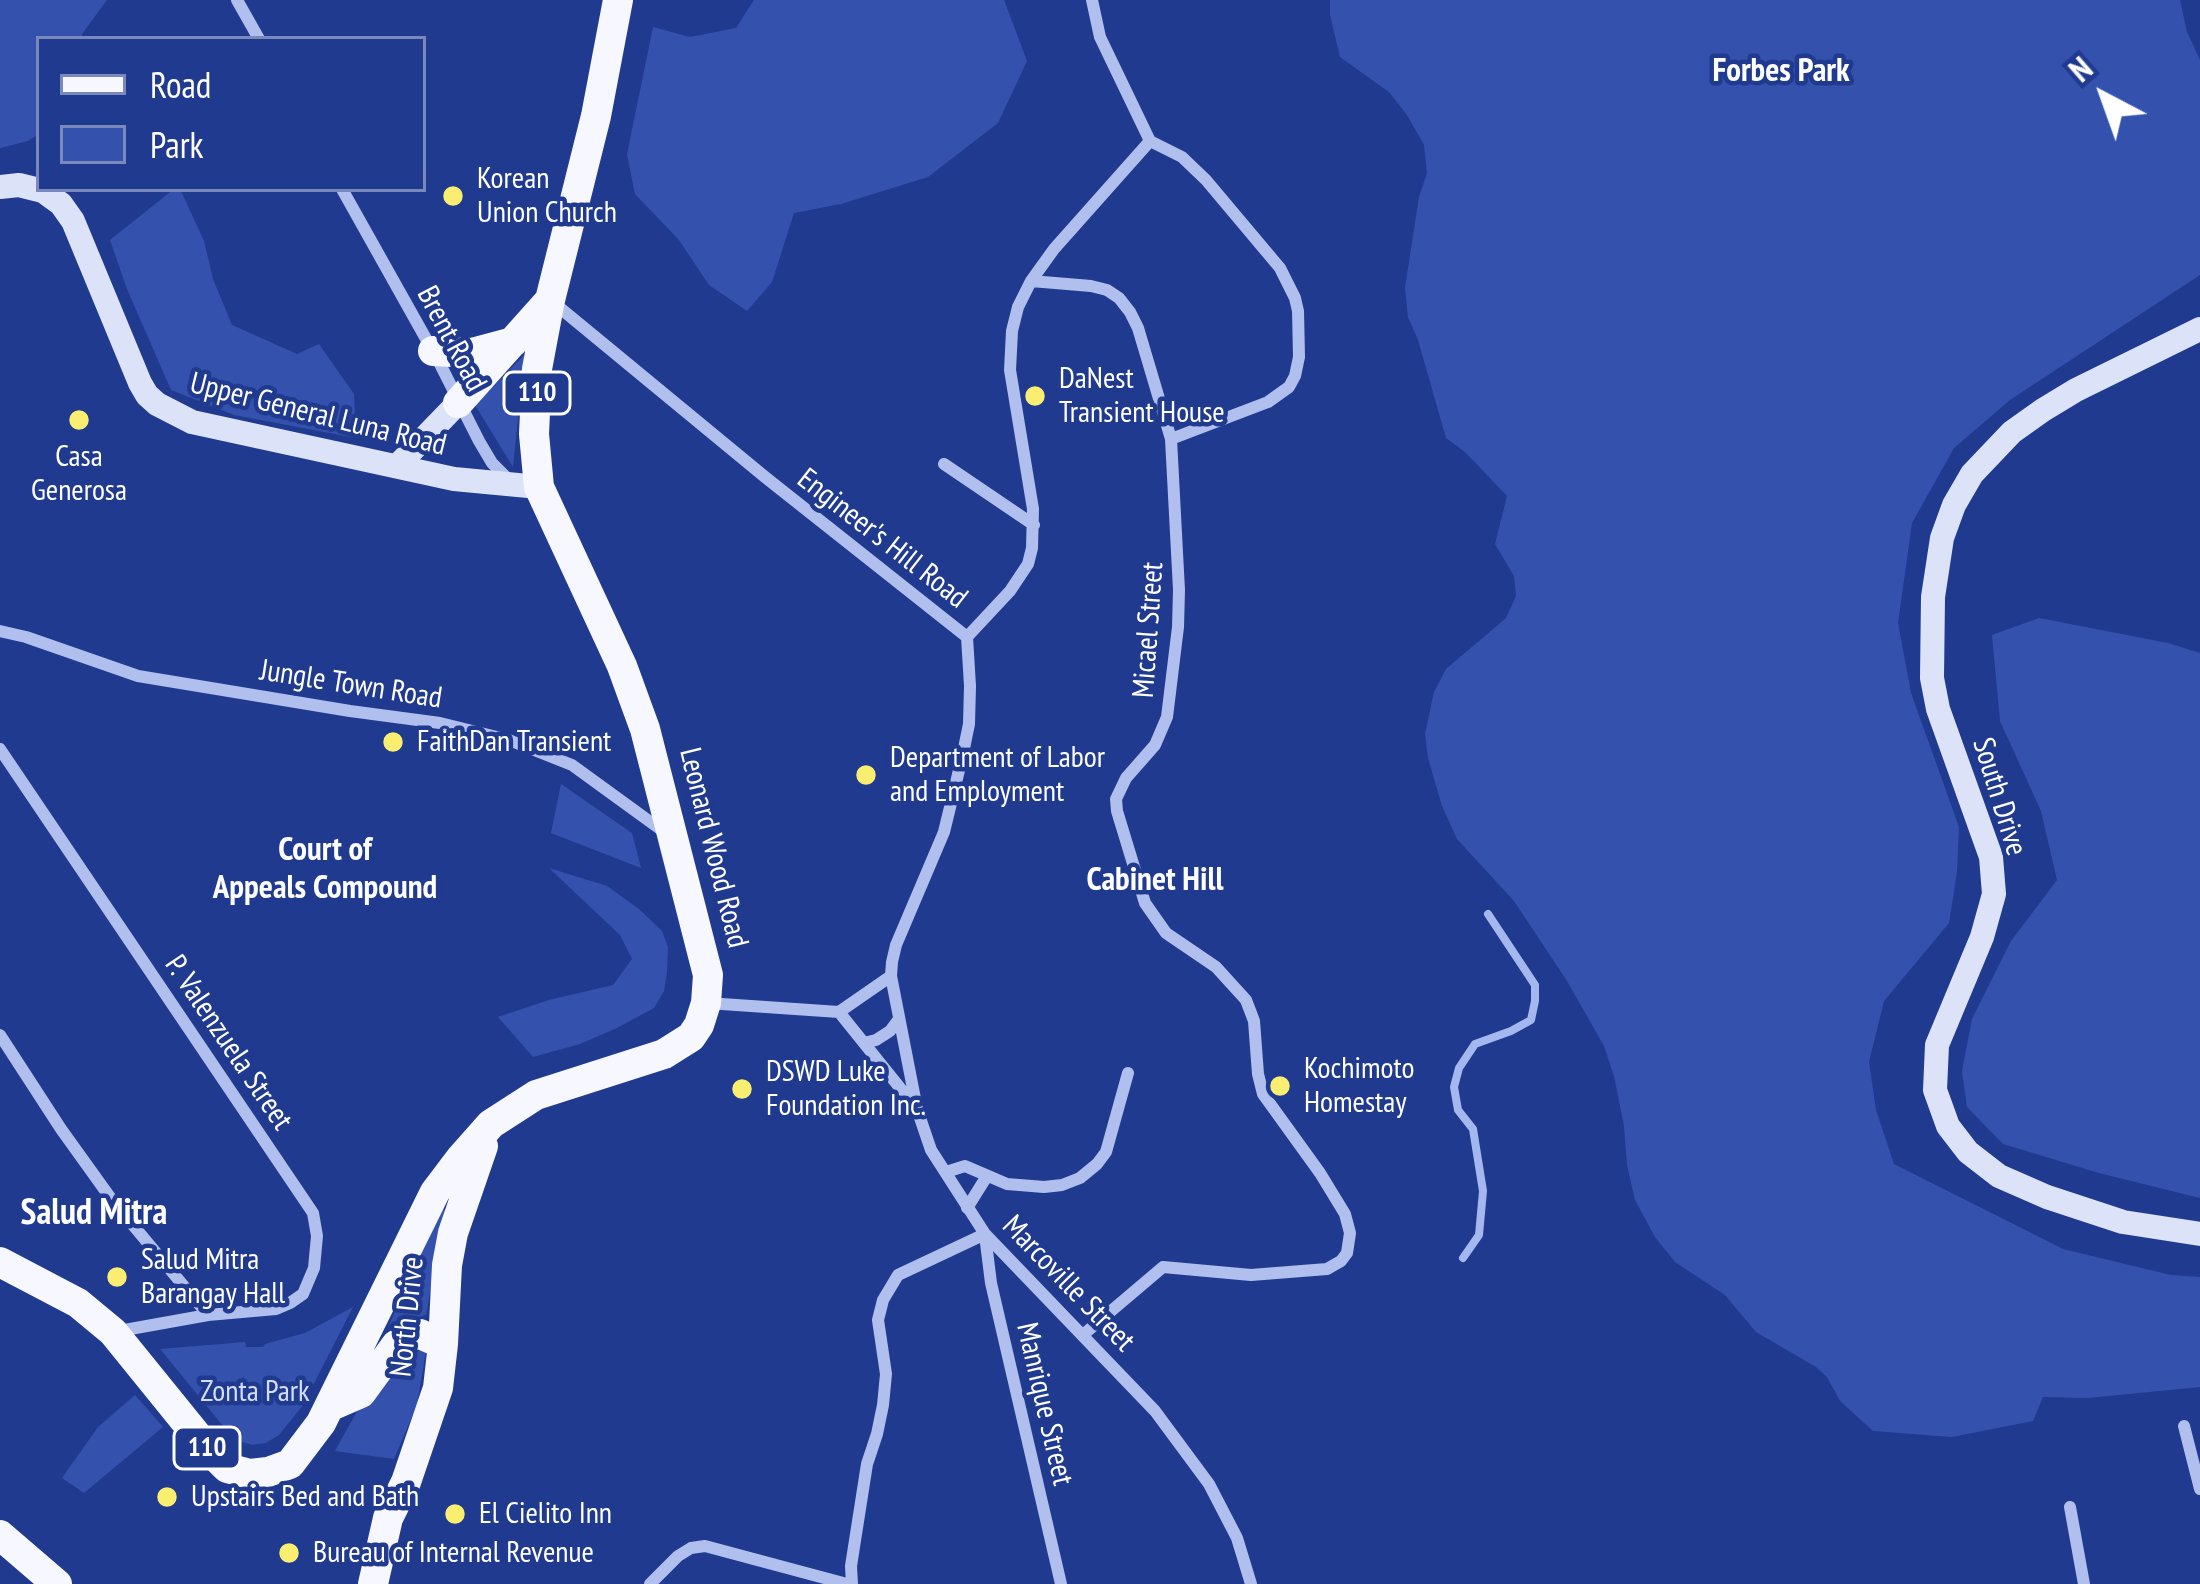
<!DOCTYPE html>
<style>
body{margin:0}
#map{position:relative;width:2200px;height:1584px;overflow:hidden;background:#203a8f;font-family:"PT Sans Narrow",sans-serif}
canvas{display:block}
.legend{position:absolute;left:36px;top:36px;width:390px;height:156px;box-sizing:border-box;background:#203a8f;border:3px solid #7989bc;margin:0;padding:15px 21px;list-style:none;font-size:36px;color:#fff}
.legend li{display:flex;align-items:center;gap:24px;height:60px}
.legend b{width:60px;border:3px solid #7989bc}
.north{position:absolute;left:2044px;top:36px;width:120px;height:120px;-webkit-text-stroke:9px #203a8f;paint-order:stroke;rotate:319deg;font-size:33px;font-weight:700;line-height:48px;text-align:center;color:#fff}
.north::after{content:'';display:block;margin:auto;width:42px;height:54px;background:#fff;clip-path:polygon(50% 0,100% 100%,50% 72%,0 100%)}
</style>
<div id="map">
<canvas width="2200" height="1584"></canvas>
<ul class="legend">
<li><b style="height:15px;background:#f6f7ff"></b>Road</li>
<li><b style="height:33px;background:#3452ad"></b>Park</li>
</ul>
<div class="north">N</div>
</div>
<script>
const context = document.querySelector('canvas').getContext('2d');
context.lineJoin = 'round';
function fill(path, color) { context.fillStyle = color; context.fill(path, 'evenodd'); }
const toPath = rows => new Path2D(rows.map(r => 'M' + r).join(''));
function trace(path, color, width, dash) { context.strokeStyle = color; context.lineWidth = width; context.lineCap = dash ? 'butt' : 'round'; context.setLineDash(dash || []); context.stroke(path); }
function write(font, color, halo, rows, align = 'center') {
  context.font = font + ' "PT Sans Narrow",sans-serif'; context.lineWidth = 9; context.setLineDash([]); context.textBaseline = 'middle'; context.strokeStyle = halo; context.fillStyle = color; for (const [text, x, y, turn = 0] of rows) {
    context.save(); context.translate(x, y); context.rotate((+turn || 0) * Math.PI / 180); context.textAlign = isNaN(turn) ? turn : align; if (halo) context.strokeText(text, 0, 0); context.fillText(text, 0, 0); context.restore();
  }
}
const green = toPath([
 [0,0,107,0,82,34,82,39,39,39,39,134,28,141,0,148],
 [754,0,1004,0,1027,61,998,123,928,177,841,204,794,213,772,282,747,311,709,285,679,240,635,194,627,154,653,27,690,37,736,28],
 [1330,0,2180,0,2187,32,2200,60,2200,275,2010,400,1954,448,1912,523,1898,623,1911,693,1959,827,1957,872,1949,923,1884,1001,1869,1062,1876,1110,1894,1164,2063,1249,2171,1275,2200,1277,2200,1387,2088,1398,2043,1397,2033,1421,1952,1437,1873,1431,1840,1401,1827,1377,1816,1367,1756,1332,1725,1295,1675,1262,1655,1237,1635,1200,1627,1165,1624,1126,1614,1076,1604,1046,1567,981,1514,901,1457,839,1442,806,1428,758,1425,734,1434,692,1446,669,1506,618,1516,596,1514,576,1495,544,1507,496,1465,452,1446,438,1418,340,1408,317,1405,288,1419,197,1427,173,1424,145,1407,115,1389,92,1340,57,1330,15],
 [174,189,180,189,204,241,213,279,232,325,297,354,319,344,354,394,356,438,234,415,171,390,127,289,110,240],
 [528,351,520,399,513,467,475,405],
 [2039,618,2168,643,2200,653,2200,1198,2099,1173,2003,1144,1967,1107,1962,1071,1972,1019,2011,941,2057,880,2041,811,2000,721,1992,635],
 [561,784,632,833,641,868,551,833],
 [549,868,607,886,639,909,662,931,668,947,667,972,664,991,654,1008,617,1028,580,1044,533,1057,498,1017,549,1000,613,985,632,959,620,935],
 [442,1209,449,1211,441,1231,426,1315,389,1325],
 [353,1307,303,1405,279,1435,266,1443,252,1445,239,1441,228,1432,160,1349,245,1342,246,1347,263,1347,265,1344,305,1333],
 [420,1350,426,1351,417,1405,394,1459,335,1451,356,1413,402,1360],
 [135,1395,163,1427,84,1493,62,1478,98,1427]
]);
const stream = toPath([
 [1463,1258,1479,1235,1483,1191,1473,1129,1458,1110,1454,1087,1459,1068,1475,1044,1511,1031,1531,1020,1535,1001,1535,985,1488,914]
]);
const minor = toPath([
 [237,0,259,39],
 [1092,0,1100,37,1150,141,1182,157,1206,180,1280,268,1295,298,1298,311,1299,357,1295,376,1289,387,1268,402,1171,439],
 [342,189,439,362,479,441,492,463,507,478,513,481],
 [1031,281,1091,286,1107,290,1119,298,1130,312,1138,328,1171,439,1179,590,1178,627,1167,717,1155,745,1126,778,1116,799,1117,811,1145,903,1166,933,1216,967,1246,1000,1254,1021,1258,1074,1263,1094,1320,1173,1345,1214,1350,1233,1347,1253,1341,1261,1327,1269,1251,1275,1163,1267,1084,1334],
 [554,303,765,477,967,637,970,686,969,724,962,758,944,832,896,945,892,962,891,976,917,1109],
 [944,464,1034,525],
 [0,631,26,637,138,676,350,711,440,723,509,740,572,765,667,834],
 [967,637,1010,591,1028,564,1032,548,1033,509,1010,370,1012,331,1018,307,1031,281,1054,249,1150,141],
 [0,749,313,1213,317,1236,314,1268,303,1294,290,1303,276,1309,208,1315,119,1331],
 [707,1003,839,1012,917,1109,931,1150,985,1234,1155,1411,1209,1484,1237,1538,1251,1584],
 [839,1012,891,976],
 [0,1035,61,1129,112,1200,208,1315],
 [864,1043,876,1040,890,1031,899,1019],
 [946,1172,965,1166,1007,1184,1044,1187,1062,1185,1080,1178,1097,1164,1106,1152,1128,1073],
 [967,1208,987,1176],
 [985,1235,991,1283,1061,1584],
 [2184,1426,2200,1489],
 [2070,1507,2084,1584],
 [650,1584,678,1556,691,1548,705,1546,847,1584],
 [852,1584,851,1566,867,1464,877,1434,883,1405,886,1374,878,1320,883,1300,898,1275,985,1234]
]);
const secondary = toPath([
 [0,187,19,185,43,191,61,204,73,221,140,383,147,395,157,404,192,422,454,479,539,487],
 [2200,329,2076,390,2043,410,2012,432,1972,474,1954,505,1942,538,1933,597,1932,678,1938,709,1991,857,1994,894,1982,937,1937,1045,1935,1090,1948,1126,1968,1152,1999,1176,2047,1197,2123,1222,2200,1234],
 [397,466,458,403]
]);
const primary = toPath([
 [433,351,472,353,513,342],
 [458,403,550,300],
 [0,1262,78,1303,113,1332,207,1448,227,1468,250,1474,268,1472,290,1464,321,1423,435,1192,460,1159,491,1124,536,1095,664,1054,691,1037,699,1025,706,1003,708,975,645,729,622,666,539,487,534,434,537,369,550,300,596,116,618,0],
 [331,1406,361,1393,396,1345,414,1334,420,1334,443,1344],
 [0,1535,57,1584],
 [373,1584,388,1518,406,1482,438,1388,443,1344,447,1265,453,1233,483,1146]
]);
const markers = [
 [453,196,12,"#faee71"],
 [1035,396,12,"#faee71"],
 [79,420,12,"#faee71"],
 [393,742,12,"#faee71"],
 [866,775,12,"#faee71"],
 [1280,1086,12,"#faee71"],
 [742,1089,12,"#faee71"],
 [117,1277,12,"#faee71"],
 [167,1497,12,"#faee71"],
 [455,1514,12,"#faee71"],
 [289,1553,12,"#faee71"]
];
const shields = [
 [537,393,66],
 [207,1448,66]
];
const shieldNames = [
 ["110",537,393],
 ["110",207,1448]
];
const poiNames = [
 ["Korean",477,179],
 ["Union Church",477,213],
 ["DaNest",1059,379],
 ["Transient House",1059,413],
 ["Casa",79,457,"center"],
 ["Generosa",79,491,"center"],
 ["FaithDan Transient",417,742],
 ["Department of Labor",890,758],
 ["and Employment",890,792],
 ["Kochimoto",1304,1069],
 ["Homestay",1304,1103],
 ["DSWD Luke",766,1072],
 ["Foundation Inc.",766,1106],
 ["Salud Mitra",141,1260],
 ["Barangay Hall",141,1294],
 ["Upstairs Bed and Bath",191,1497],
 ["El Cielito Inn",479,1514],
 ["Bureau of Internal Revenue",313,1553]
];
const streetNames = [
 ["Brent Road",451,339,62],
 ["Upper General Luna Road",318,415,14],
 ["Engineer's Hill Road",882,539,38],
 ["Micael Street",1149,630,-86],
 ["Jungle Town Road",351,685,9],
 ["South Drive",1999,797,73],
 ["Leonard Wood Road",713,848,76],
 ["P. Valenzuela Street",228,1043,56],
 ["Marcoville Street",1068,1284,46],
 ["North Drive",408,1317,-84],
 ["Manrique Street",1044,1404,77]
];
const parkNames = [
 ["Zonta Park",255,1392]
];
const neighbourhoodNames = [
 ["Forbes Park",1781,72],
 ["Court of",325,851],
 ["Appeals Compound",325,889],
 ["Cabinet Hill",1155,881]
];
const quarterNames = [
 ["Salud Mitra",94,1214]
];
fill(green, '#3452ad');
trace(stream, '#a4b7ee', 8);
trace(minor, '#b0bfed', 12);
trace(secondary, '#dce3f9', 24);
trace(primary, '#f6f7ff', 30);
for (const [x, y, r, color] of markers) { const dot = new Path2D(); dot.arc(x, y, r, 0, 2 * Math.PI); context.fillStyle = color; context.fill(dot); trace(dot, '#203a8f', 4.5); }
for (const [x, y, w] of shields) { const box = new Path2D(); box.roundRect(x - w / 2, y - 21, w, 42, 9); context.fillStyle = '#203a8f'; context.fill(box); trace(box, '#fff', 3); }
write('bold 27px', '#fff', null, shieldNames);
write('30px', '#fff', '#203a8f', poiNames, 'left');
write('30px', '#fff', '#203a8f', streetNames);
write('30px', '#d5def9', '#203a8f', parkNames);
write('bold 33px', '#fff', '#203a8f', neighbourhoodNames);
write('bold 36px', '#fff', '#203a8f', quarterNames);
</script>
